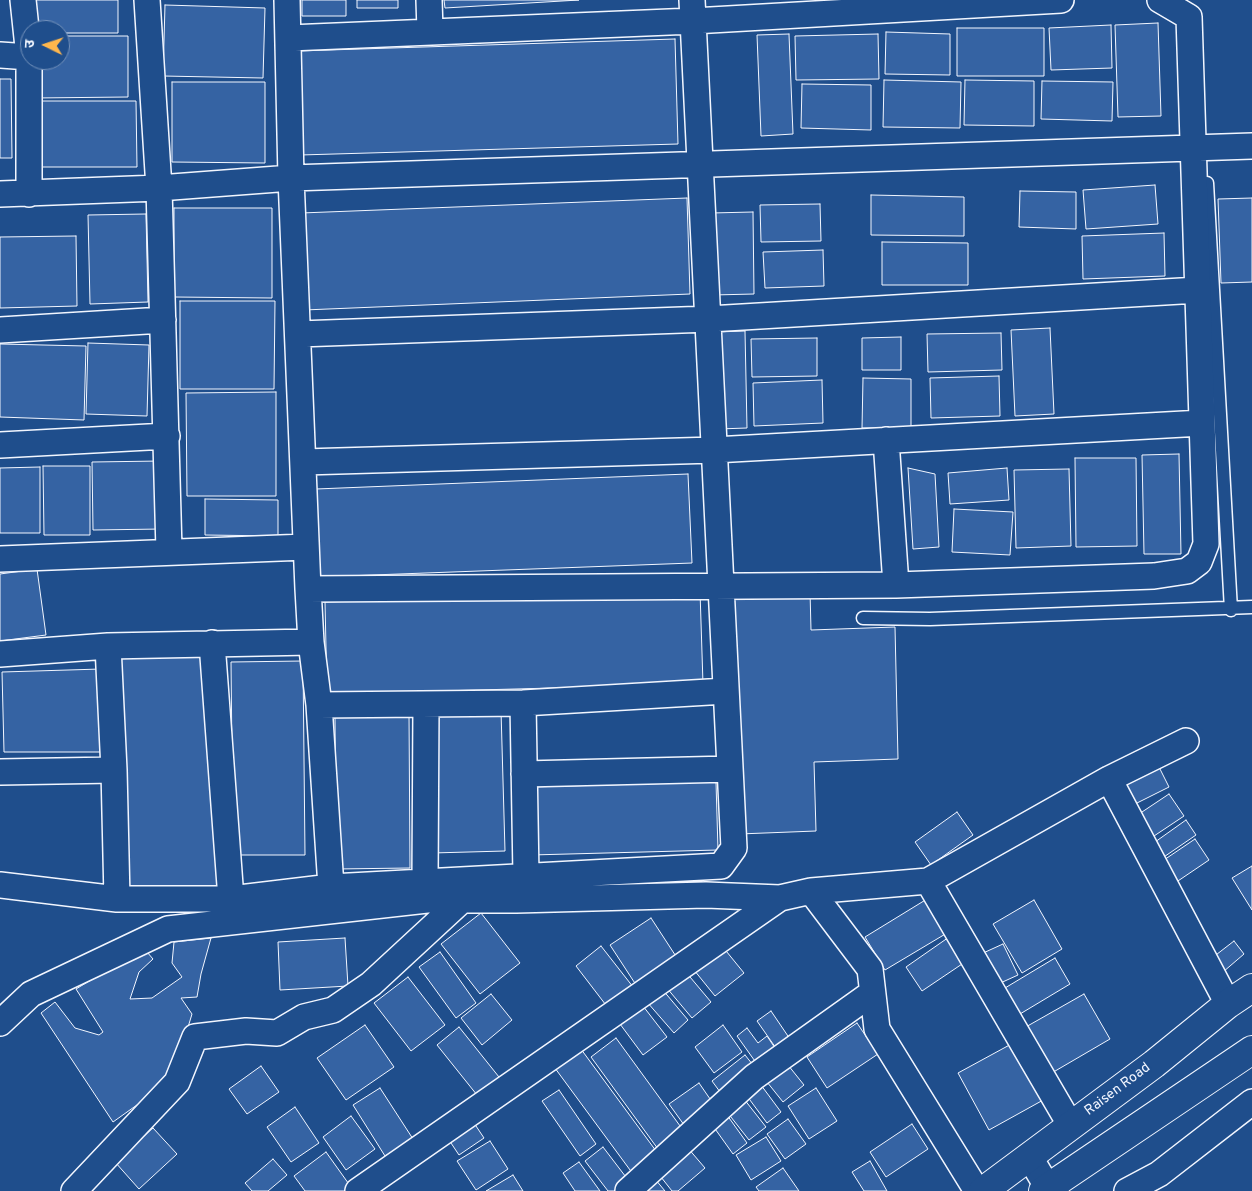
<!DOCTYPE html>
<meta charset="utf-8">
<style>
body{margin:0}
#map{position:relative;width:1252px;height:1191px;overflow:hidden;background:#1f4e8c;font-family:Overpass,"Noto Sans Devanagari",sans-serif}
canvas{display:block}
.north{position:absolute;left:20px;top:20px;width:50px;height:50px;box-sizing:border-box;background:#1f4e8c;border:1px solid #7391ba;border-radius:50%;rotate:274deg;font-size:14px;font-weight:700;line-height:20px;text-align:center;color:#f2f6ff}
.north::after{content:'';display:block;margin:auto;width:18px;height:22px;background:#ffb74d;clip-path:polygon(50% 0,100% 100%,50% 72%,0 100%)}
</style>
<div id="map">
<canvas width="1252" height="1191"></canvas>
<div class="north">उ</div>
</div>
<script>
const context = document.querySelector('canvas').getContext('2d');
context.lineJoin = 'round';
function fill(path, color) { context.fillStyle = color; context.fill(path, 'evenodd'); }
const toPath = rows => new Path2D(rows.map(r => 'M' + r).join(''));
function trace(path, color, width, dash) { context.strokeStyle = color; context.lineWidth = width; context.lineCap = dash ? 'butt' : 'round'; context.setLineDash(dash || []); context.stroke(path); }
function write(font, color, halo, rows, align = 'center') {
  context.font = font + ' Overpass,sans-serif'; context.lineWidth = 4; context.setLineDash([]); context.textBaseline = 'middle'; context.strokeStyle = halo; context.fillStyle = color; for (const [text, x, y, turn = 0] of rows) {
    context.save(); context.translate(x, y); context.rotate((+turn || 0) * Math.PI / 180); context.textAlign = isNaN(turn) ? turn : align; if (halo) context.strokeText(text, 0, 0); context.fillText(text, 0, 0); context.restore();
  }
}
const building = toPath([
 [36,0,118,0,118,33,60,33,60,30,36,30,36,0],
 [302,0,346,0,346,16,302,16,302,0],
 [357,0,398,0,398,8,357,8,357,0],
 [444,0,579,0,445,8,444,0],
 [165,5,265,8,263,78,163,76,165,5],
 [1158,23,1161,116,1118,117,1115,25,1158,23],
 [1111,25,1112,68,1051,70,1049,28,1111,25],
 [957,28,1044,28,1044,76,957,76,957,28],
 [886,32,950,34,950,75,885,74,886,32],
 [789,34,793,134,761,136,757,35,789,34],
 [878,34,879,79,796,80,795,36,878,34],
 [60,36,128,36,128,97,35,98,35,60,60,60,60,36],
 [675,39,678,144,300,155,297,51,675,39],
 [0,79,11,79,12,158,0,158,0,79],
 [884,80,961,82,960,128,883,127,884,80],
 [965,80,1034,81,1034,126,964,125,965,80],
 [1042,81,1113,82,1112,121,1041,119,1042,81],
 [172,82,265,82,265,163,172,162,172,82],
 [802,84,871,85,871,130,801,128,802,84],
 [39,101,136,101,137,167,40,167,39,101],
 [1155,185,1158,224,1086,229,1083,190,1155,185],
 [1020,191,1076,192,1076,229,1019,227,1020,191],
 [871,195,964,197,964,236,871,235,871,195],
 [687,198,690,294,304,310,301,213,687,198],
 [1252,198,1252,282,1221,283,1218,199,1252,198],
 [820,204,821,241,761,242,760,205,820,204],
 [174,208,272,208,272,298,174,297,174,208],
 [753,212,754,294,713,295,711,213,753,212],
 [146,214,148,302,90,304,88,215,146,214],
 [1164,233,1165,276,1083,279,1082,236,1164,233],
 [76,236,77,306,0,308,0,237,76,236],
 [882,242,968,243,968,285,882,285,882,242],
 [823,250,824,286,765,288,763,252,823,250],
 [180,301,275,301,274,389,180,389,180,301],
 [1050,328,1054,414,1015,416,1011,330,1050,328],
 [745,331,747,428,718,429,716,332,745,331],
 [1001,333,1002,370,928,372,927,334,1001,333],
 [901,337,901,370,862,370,862,338,901,337],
 [817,338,817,376,752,377,751,339,817,338],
 [88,343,149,345,147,416,86,414,88,343],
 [0,344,86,346,84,420,0,417,0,344],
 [999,376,1000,416,931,418,930,378,999,376],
 [863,378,911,379,911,428,862,428,863,378],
 [822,380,823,423,754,426,753,383,822,380],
 [276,392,276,496,187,496,186,393,276,392],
 [1179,454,1181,554,1144,554,1142,455,1179,454],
 [1075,458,1136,458,1137,546,1076,547,1075,458],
 [161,461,162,529,93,530,92,462,161,461],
 [43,466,90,466,90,535,44,535,43,466],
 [40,467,40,533,0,533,0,468,40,467],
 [908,468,935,474,939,547,913,549,908,468],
 [1007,468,1009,500,950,504,948,473,1007,468],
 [1069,469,1071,546,1016,548,1014,470,1069,469],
 [688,474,692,563,319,577,316,489,688,474],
 [205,499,278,500,278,536,205,535,205,499],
 [954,509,1013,512,1010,555,952,552,954,509],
 [37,569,46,635,0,641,0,574,37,569],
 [700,591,703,684,327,694,325,602,700,591],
 [810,591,811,630,895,627,898,759,814,762,816,831,739,834,733,594,810,591],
 [208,654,217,891,126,895,116,658,208,654],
 [303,661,305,855,233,855,231,662,303,661],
 [101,669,108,752,4,752,2,672,101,669],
 [501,710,505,851,432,853,428,711,501,710],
 [335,713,409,713,410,868,336,869,335,713],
 [1158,765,1169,787,1131,806,1121,784,1158,765],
 [716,782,718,850,531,855,529,787,716,782],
 [1169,794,1184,816,1148,840,1133,818,1169,794],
 [957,812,973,835,931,865,915,842,957,812],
 [1186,820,1196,835,1158,861,1148,847,1186,820],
 [1195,839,1209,860,1172,885,1158,864,1195,839],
 [1252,866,1252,910,1232,878,1252,866],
 [927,899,947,933,885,970,865,937,927,899],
 [1034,900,1062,949,1022,973,993,924,1034,900],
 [481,913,520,963,480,994,441,944,481,913],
 [651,918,681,964,640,991,610,945,651,918],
 [952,935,968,960,922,991,906,967,952,935],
 [211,938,201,974,197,997,181,998,192,1014,172,1080,113,1122,41,1013,55,1002,75,1028,99,1035,103,1032,76,989,139,951,147,952,153,959,139,972,130,999,152,998,182,977,172,963,174,942,211,938],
 [345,938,348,986,280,990,278,942,345,938],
 [1234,941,1244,954,1223,972,1212,958,1234,941],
 [1003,944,1018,975,996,985,981,954,1003,944],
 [601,946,637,992,612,1013,576,966,601,946],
 [722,946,744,973,715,996,694,970,722,946],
 [440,952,476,1003,456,1018,419,967,440,952],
 [1055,958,1070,984,1010,1020,995,994,1055,958],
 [685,971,711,1002,692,1018,666,987,685,971],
 [408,977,445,1025,411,1051,374,1003,408,977],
 [662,989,688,1020,674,1033,647,1002,662,989],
 [491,994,512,1020,482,1045,461,1018,491,994],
 [1084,994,1110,1039,1050,1074,1024,1028,1084,994],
 [643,1006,667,1037,643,1055,620,1024,643,1006],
 [771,1011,792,1042,778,1051,757,1021,771,1011],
 [857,1023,878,1054,827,1088,807,1057,857,1023],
 [365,1025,394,1067,346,1100,317,1058,365,1025],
 [723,1025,742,1052,714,1073,695,1047,723,1025],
 [459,1027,499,1077,477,1095,437,1045,459,1027],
 [747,1028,758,1043,767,1036,777,1051,757,1064,737,1036,747,1028],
 [616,1038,683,1130,658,1149,591,1057,616,1038],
 [575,1041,659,1155,633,1174,549,1060,575,1041],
 [1015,1042,1045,1099,989,1130,958,1073,1015,1042],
 [745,1055,757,1070,723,1096,712,1081,745,1055],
 [784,1060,804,1085,783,1102,763,1077,784,1060],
 [261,1066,279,1092,247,1114,229,1089,261,1066],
 [758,1081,781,1112,767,1123,744,1092,758,1081],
 [699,1083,717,1109,687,1129,669,1104,699,1083],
 [380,1088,413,1139,385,1156,353,1105,380,1088],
 [816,1088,837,1121,809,1139,788,1106,816,1088],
 [559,1090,596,1144,580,1156,542,1101,559,1090],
 [744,1099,766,1127,749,1140,727,1112,744,1099],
 [295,1107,319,1143,291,1162,267,1127,295,1107],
 [727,1115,747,1143,733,1154,713,1126,727,1115],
 [351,1116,375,1149,346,1170,323,1137,351,1116],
 [470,1117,484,1138,459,1155,445,1134,470,1117],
 [788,1119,806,1144,785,1159,767,1134,788,1119],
 [912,1124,928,1149,886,1177,870,1152,912,1124],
 [153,1128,177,1154,139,1189,115,1162,153,1128],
 [766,1137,781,1161,751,1180,736,1155,766,1137],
 [490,1141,508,1169,476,1190,457,1161,490,1141],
 [603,1147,632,1185,624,1191,608,1191,585,1161,603,1147],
 [687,1147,705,1168,678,1191,672,1191,657,1172,687,1147],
 [326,1152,351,1187,346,1191,305,1191,294,1176,326,1152],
 [273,1159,287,1175,268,1191,252,1191,245,1183,273,1159],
 [870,1161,887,1191,864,1191,852,1172,870,1161],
 [579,1162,600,1191,575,1191,563,1173,579,1162],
 [783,1168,799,1191,759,1191,756,1187,783,1168],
 [513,1175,523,1191,486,1191,513,1175],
 [655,1179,665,1191,640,1191,655,1179]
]);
const service = toPath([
 [1207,183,1231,610],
 [863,618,930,619,1252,607]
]);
const minor = toPath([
 [23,0,29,57,29,194],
 [147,0,159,188,169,551],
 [287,0,291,178,308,589,311,642,319,705,331,887],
 [429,0,430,31],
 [289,38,693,21,1061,0],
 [0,55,29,57],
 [0,194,159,188,291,178,1252,146],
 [0,330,163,320],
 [299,334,709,319,1198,290],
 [886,440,896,585],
 [0,445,167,436],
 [304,462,714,450,1202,423],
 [0,559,306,547],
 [308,589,896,585,1154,576,1187,571,1199,562,1206,544,1189,17,1160,0],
 [212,643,231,899],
 [108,646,114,770,117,899],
 [0,654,108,646,311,642],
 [523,703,526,876],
 [319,705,523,703,726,691],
 [0,772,114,770],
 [524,774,730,769],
 [1109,779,1228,1004],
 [425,881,426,704],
 [0,885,117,899,231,899,331,887,721,866,734,848,692,0],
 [811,891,928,881],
 [0,1023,31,994,168,929,427,900,516,900,706,895,780,898],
 [1071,1126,928,881,1109,779,1186,741],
 [1029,1156,1048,1188,1056,1191],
 [74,1191,177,1082,195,1037,246,1031,277,1033,304,1017,333,1010,371,984,462,900],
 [358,1191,780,898,811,891,870,969,877,1029,977,1191],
 [628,1191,754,1077,872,993],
 [1127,1191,1159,1174,1252,1102]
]);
const primary = toPath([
 [983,1191,1154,1064,1228,1004,1252,988],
 [1043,1191,1252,1050]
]);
const streetNames = [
 ["Raisen Road",1118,1090,-37]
];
fill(building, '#3563a3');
trace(building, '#f2f6ff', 1);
trace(service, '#f2f6ff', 15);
trace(minor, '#f2f6ff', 28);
trace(primary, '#f2f6ff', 30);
trace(service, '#1f4e8c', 12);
trace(minor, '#1f4e8c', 25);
trace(primary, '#1f4e8c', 28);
write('14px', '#f2f6ff', '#1f4e8c', streetNames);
</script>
